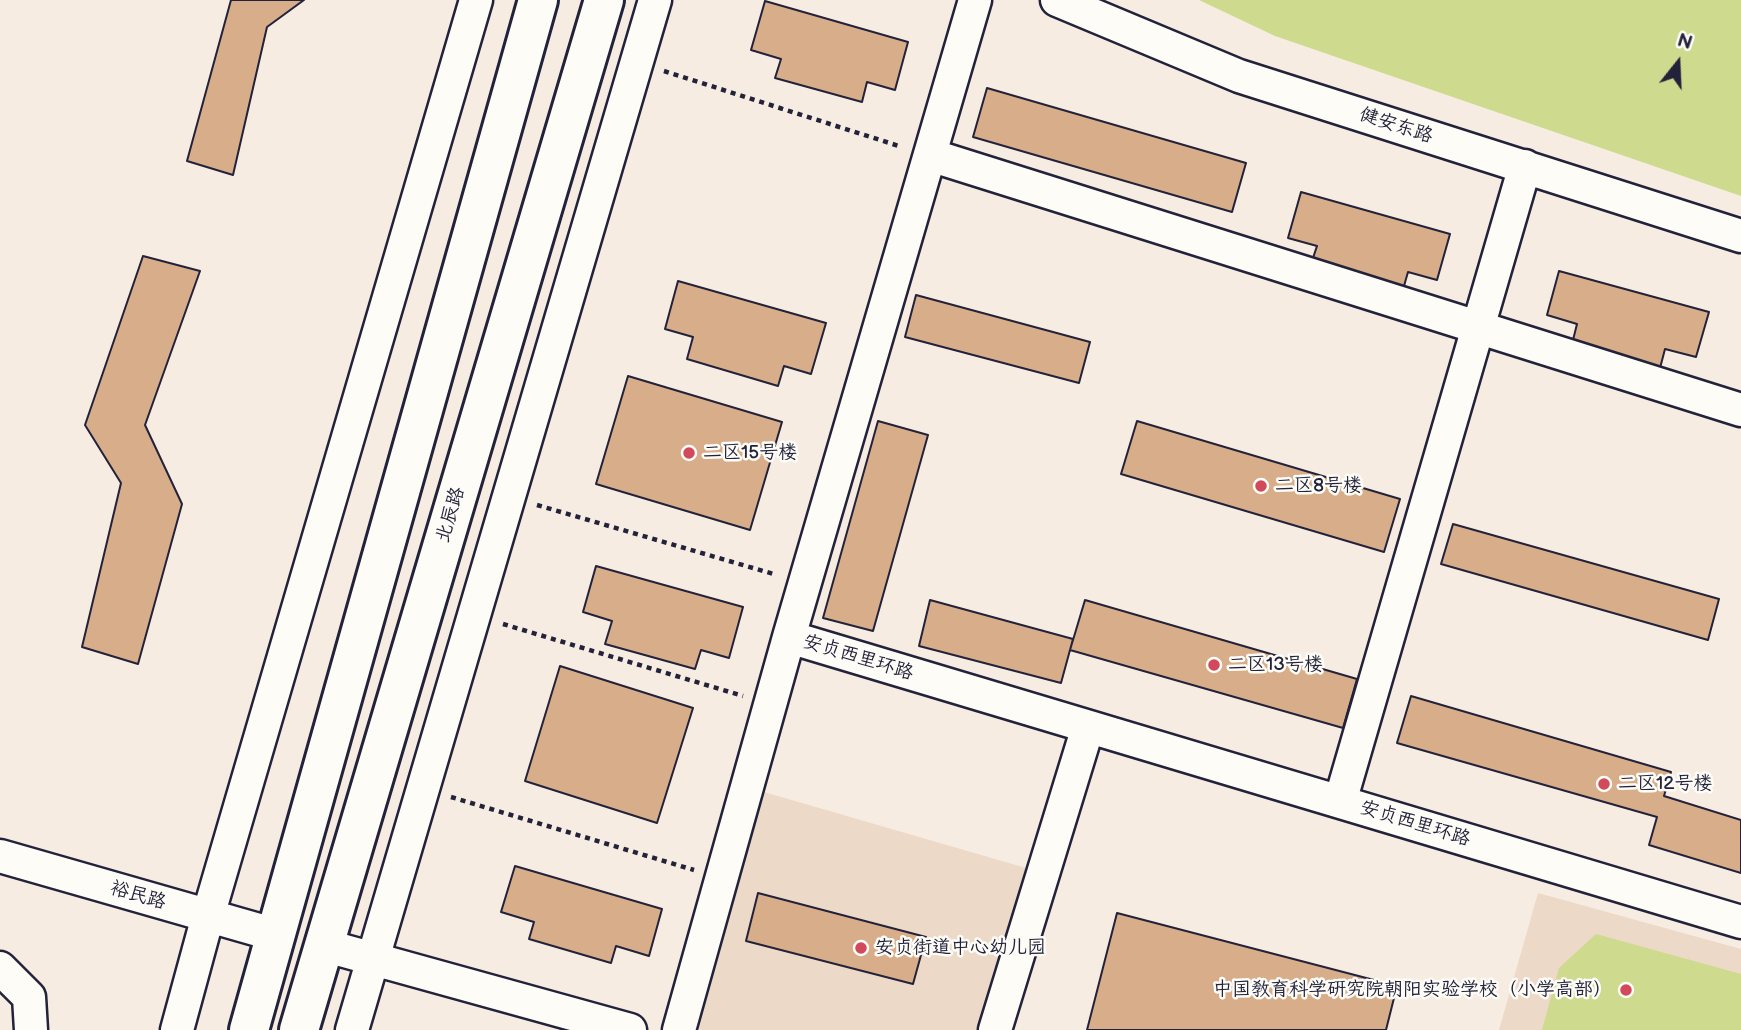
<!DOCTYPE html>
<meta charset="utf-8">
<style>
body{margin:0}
#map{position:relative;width:1741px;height:1030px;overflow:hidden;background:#f6ece1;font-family:"Balsamiq Sans",sans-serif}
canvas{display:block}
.north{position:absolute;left:1643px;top:28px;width:70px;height:70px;-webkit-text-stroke:5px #fdfcf7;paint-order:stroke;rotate:18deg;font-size:19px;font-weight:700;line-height:28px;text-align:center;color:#22223b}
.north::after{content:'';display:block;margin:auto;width:24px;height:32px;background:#22223b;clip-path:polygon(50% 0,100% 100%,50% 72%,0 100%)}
</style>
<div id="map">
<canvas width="1741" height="1030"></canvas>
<div class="north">N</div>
</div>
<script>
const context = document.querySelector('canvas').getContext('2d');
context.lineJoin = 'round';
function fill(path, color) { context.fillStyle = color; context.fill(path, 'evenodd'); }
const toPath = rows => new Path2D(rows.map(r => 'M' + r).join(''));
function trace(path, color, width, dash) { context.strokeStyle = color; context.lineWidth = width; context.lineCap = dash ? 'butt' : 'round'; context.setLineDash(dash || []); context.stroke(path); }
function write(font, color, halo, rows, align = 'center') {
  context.font = font + ' "Balsamiq Sans","LXGW WenKai TC",sans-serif'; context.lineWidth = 5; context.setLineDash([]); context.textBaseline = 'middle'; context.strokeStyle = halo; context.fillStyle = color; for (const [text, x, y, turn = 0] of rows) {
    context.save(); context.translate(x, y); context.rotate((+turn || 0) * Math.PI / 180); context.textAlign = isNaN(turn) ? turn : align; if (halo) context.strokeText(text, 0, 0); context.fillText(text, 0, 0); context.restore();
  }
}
const built = toPath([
 [764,792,1026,868,980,1030,702,1030,696,1028],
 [1538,893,1741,949,1741,1030,1499,1030]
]);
const green = toPath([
 [1199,0,1741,0,1741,196,1275,36],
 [1596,934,1741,974,1741,1030,1542,1030,1559,968]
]);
const building = toPath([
 [231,0,304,0,267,27,233,175,187,161,231,0],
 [765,1,908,42,895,90,867,82,862,102,775,78,781,59,751,50,765,1],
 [987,88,1246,163,1232,212,973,137,987,88],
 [1301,192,1450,234,1437,280,1408,272,1402,293,1310,267,1317,246,1288,238,1301,192],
 [143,256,200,271,145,425,182,504,138,664,82,647,121,483,85,425,143,256],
 [1559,271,1709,312,1696,357,1665,349,1659,372,1571,348,1577,324,1547,315,1559,271],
 [678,281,826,323,811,374,784,366,778,386,687,359,693,337,665,329,678,281],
 [916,295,1090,342,1079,383,905,337,916,295],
 [628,376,782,422,750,530,596,484,628,376],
 [878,421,928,435,873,631,823,618,878,421],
 [1137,421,1400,499,1384,552,1121,474,1137,421],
 [1453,524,1719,599,1708,640,1441,564,1453,524],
 [596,566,743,607,729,658,701,650,695,669,605,644,612,621,583,612,596,566],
 [930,600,1073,639,1061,683,919,646,930,600],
 [1085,600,1357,679,1343,728,1070,650,1085,600],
 [560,666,693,708,657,823,525,781,560,666],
 [1411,696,1671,772,1664,796,1741,820,1741,873,1649,845,1657,817,1397,743,1411,696],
 [515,866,662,909,649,956,616,946,611,963,529,939,534,922,501,912,515,866],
 [758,893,926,937,913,984,746,941,758,893],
 [1117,913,1397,986,1386,1030,1087,1030,1117,913]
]);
const path = toPath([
 [664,71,902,147],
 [537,505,777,575],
 [503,624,743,696],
 [451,797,694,870]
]);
const minor = toPath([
 [1057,0,1239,76,1741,236],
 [930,155,1741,410],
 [789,637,1741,922],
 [1340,802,1525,166],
 [0,856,276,935],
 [323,945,630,1030],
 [0,968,29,997,31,1030],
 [177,1030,208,916,476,0],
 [352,1030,655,0],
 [679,1030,789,637,975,0],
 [995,1030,1088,727]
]);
const major = toPath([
 [249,1030,538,0],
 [299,1030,604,0]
]);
const markers = [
 [689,453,7,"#d1495b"],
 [1261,486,7,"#d1495b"],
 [1214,665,7,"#d1495b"],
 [1604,784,7,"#d1495b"],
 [861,948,7,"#d1495b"],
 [1626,990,7,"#d1495b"]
];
const streetNames = [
 ["健安东路",1396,126,18],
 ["北辰路",451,515,-73],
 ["安贞西里环路",858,658,17],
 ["安贞西里环路",1415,824,17],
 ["裕民路",138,896,16]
];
const poiNames = [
 ["二区15号楼",703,453],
 ["二区8号楼",1275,486],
 ["二区13号楼",1228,665],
 ["二区12号楼",1618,784],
 ["安贞街道中心幼儿园",875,948],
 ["中国教育科学研究院朝阳实验学校（小学高部）",1612,990,"right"]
];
fill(built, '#edd9c7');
fill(green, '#ceda8d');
fill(building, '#d8ad89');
trace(building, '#22223b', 2);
trace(minor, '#22223b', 37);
trace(major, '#22223b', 44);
trace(path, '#22223b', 4.5, [5, 5]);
trace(minor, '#fdfcf7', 32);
trace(major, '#fdfcf7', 38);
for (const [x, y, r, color] of markers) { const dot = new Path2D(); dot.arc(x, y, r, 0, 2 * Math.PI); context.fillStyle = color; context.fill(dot); trace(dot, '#fdfcf7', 2.5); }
write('19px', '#22223b', '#fdfcf7', streetNames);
write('19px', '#22223b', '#fdfcf7', poiNames, 'left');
</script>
